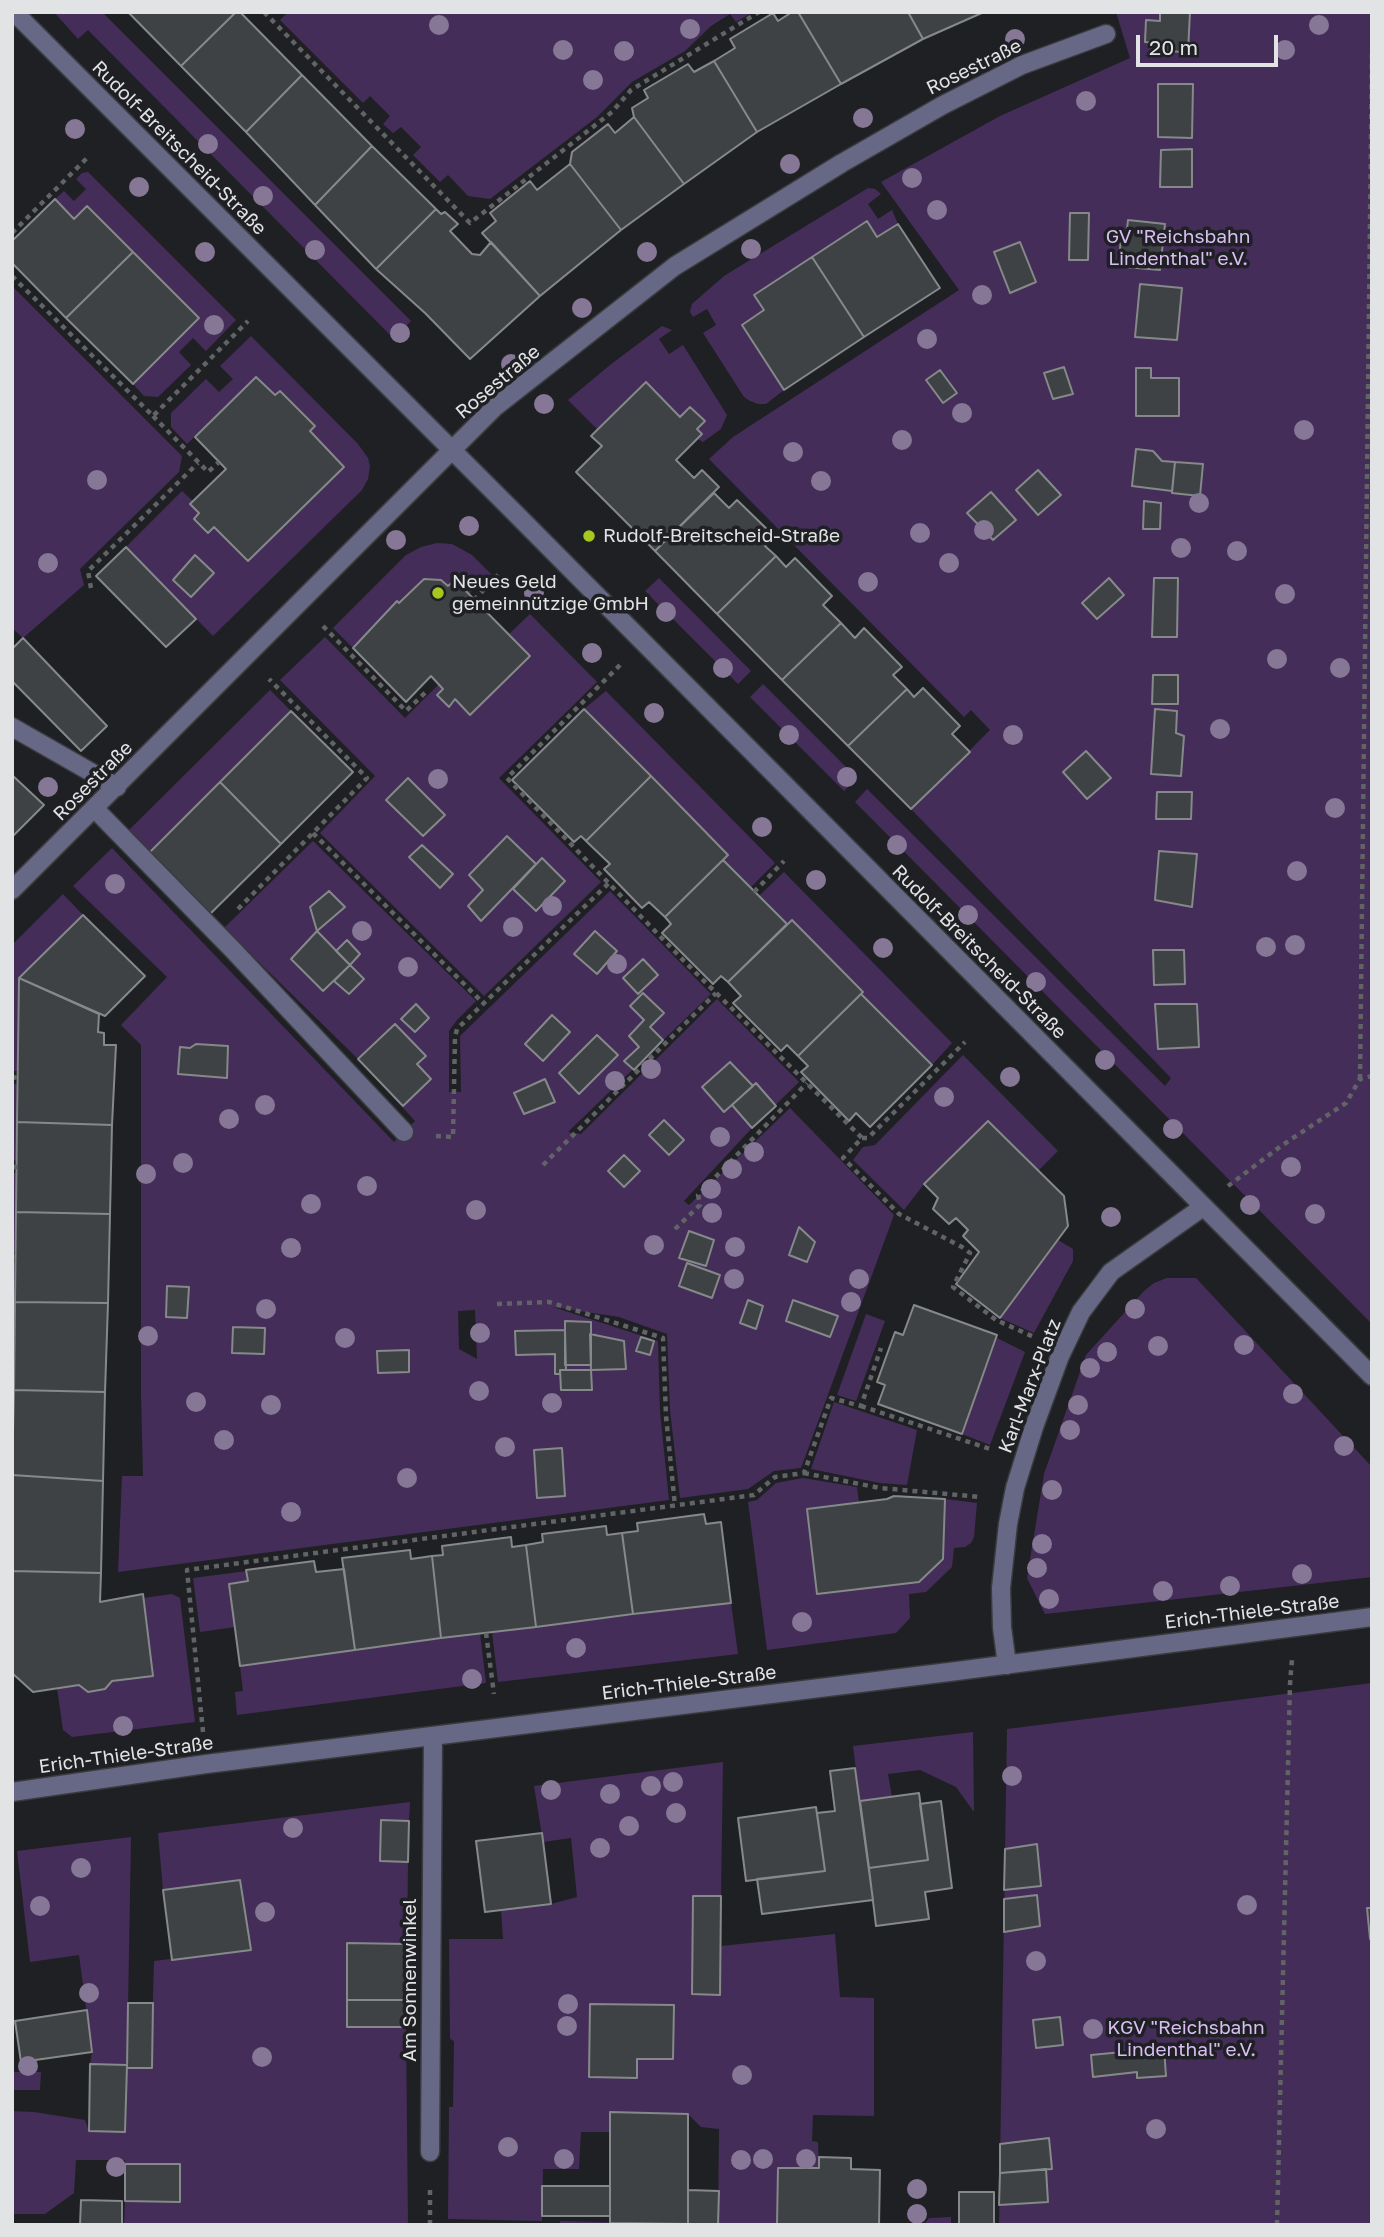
<!DOCTYPE html>
<meta charset="utf-8">
<style>
body{margin:0}
#map{position:relative;width:1384px;height:2237px;overflow:hidden;background:#1f2023;font-family:"Golos Text",sans-serif}
canvas{display:block}
.frame{position:absolute;inset:0;border:14px solid #e2e3e5;pointer-events:none}
.scale{position:absolute;left:1136px;top:35px;width:142px;height:32px;box-sizing:border-box;border:4px solid #e2e3e5;border-top:0;padding-left:9px;font-size:21px;line-height:24px;white-space:nowrap;color:#e2e3e5;-webkit-text-stroke:5px #1f2023;paint-order:stroke}
</style>
<div id="map">
<canvas width="1384" height="2237"></canvas>
<div class="frame"></div>
<div class="scale">20 m</div>
</div>
<script>
const context = document.querySelector('canvas').getContext('2d');
context.lineJoin = 'round';
function fill(path, color) { context.fillStyle = color; context.fill(path, 'evenodd'); }
const toPath = rows => new Path2D(rows.map(r => 'M' + r).join(''));
function trace(path, color, width, dash) { context.strokeStyle = color; context.lineWidth = width; context.lineCap = dash ? 'butt' : 'round'; context.setLineDash(dash || []); context.stroke(path); }
function write(font, color, halo, rows, align = 'center') {
  context.font = font + ' "Golos Text",sans-serif'; context.lineWidth = 7; context.setLineDash([]); context.textBaseline = 'middle'; context.strokeStyle = halo; context.fillStyle = color; for (const [text, x, y, turn = 0] of rows) {
    context.save(); context.translate(x, y); context.rotate((+turn || 0) * Math.PI / 180); context.textAlign = isNaN(turn) ? turn : align; if (halo) context.strokeText(text, 0, 0); context.fillText(text, 0, 0); context.restore();
  }
}
const green = toPath([
 [54,12,102,12,411,321,394,339,88,30,78,39],
 [288,12,753,12,736,22,730,14,711,26,685,51,632,82,597,117,490,199,468,196,448,175,440,182,413,155,421,147,401,127,393,133,383,124,390,116,370,96,363,103,280,20],
 [1116,12,1372,12,1372,1324,855,802,867,789,1165,1086,1171,1078,911,809,990,730,971,710,964,717,709,459,733,437,959,290,881,182,1000,116,1130,58],
 [88,172,236,320,206,351,193,338,179,352,191,365,158,397,144,396,133,384,199,318,87,206,74,219,55,199,64,191,74,201,86,189,76,179,82,173],
 [868,188,875,189,881,194,868,204,878,219,892,210,898,224,877,237,867,221,754,295,764,310,742,325,784,390,766,404,758,404,750,401,744,397,703,333,716,325,707,309,693,317,690,312,692,304,724,276],
 [12,286,182,456,179,472,80,569,84,585,23,638,12,628],
 [662,326,672,330,659,339,669,354,683,345,727,415,721,429,703,442,698,439,702,434,697,429,704,421,691,407,680,417,646,382,597,429,568,400,610,365],
 [251,336,358,444,368,458,370,466,368,479,362,490,213,636,126,547,182,491,193,501,191,504,199,513,194,519,208,533,214,527,248,561,344,467,310,431,315,425,281,391,275,395,257,377,187,444,171,427,171,413,206,379,219,392,233,379,220,366],
 [437,543,452,544,472,555,491,574,469,594,448,586,441,580,424,579,399,603,396,602,353,648,333,628,406,555,421,547],
 [659,578,751,671,738,684,645,591],
 [530,614,597,682,499,778,601,882,484,996,320,833,375,776,280,680,325,637,405,718,439,684,443,689,449,706,455,699,529,655,509,634],
 [763,684,857,778,844,791,750,697],
 [270,690,291,711,148,854,126,833],
 [606,691,775,863,750,888,723,860,728,854,584,709],
 [313,841,476,1001,457,1020,449,1031,449,1092,461,1092,460,1036,610,891,711,994,568,1132,581,1134,717,999,799,1082,752,1128,684,1201,689,1205,790,1108,894,1215,801,1468,774,1471,748,1489,680,1498,670,1410,667,1334,619,1317,553,1307,658,1341,660,1412,669,1500,118,1572,122,1476,143,1476,141,1394,141,1045,121,1025,167,977,73,886,112,848,394,1142,415,1121,358,1059,224,928],
 [475,1310,477,1359,459,1349,458,1311],
 [784,872,952,1043,932,1065,861,994,863,992,792,920,787,924,759,896],
 [63,894,83,915,19,978,18,1071,12,1071,12,945],
 [963,1055,1058,1151,1038,1171,988,1121,924,1184,904,1210,853,1160,863,1147,875,1145],
 [12,1084,18,1084,17,1160,12,1161],
 [12,1173,16,1173,16,1251,12,1251],
 [1058,1240,1073,1249,1073,1261,1034,1333,1000,1318],
 [12,1263,15,1263,14,1340,12,1340],
 [1167,1278,1196,1278,1372,1467,1372,1577,1045,1614,1027,1578,1044,1474,1086,1355,1144,1291,1154,1283],
 [866,1314,885,1321,856,1401,837,1395],
 [997,1338,1025,1352,990,1445,962,1434],
 [834,1402,917,1430,907,1485,880,1483,811,1469],
 [803,1478,857,1487,859,1503,807,1509,817,1594,919,1582,943,1559,945,1499,977,1503,974,1537,971,1543,965,1547,954,1548,952,1567,926,1592,909,1594,910,1618,896,1633,767,1650,748,1502,757,1500,776,1483],
 [247,1571,248,1581,229,1584,235,1627,200,1632,193,1578],
 [172,1594,180,1598,195,1722,72,1737,63,1730,57,1688,79,1685,88,1692,105,1689,112,1681,152,1676,143,1598],
 [731,1603,738,1654,498,1682,492,1632],
 [480,1633,486,1683,237,1715,235,1692,243,1691,240,1666],
 [1372,1683,1372,2225,999,2225,1007,1729],
 [973,1732,974,1812,956,1787,920,1770,888,1774,892,1797,860,1801,853,1746],
 [723,1762,721,1896,693,1896,692,1994,720,1994,721,1946,835,1934,840,1997,874,1998,874,2116,813,2115,812,2141,818,2142,819,2168,778,2168,777,2225,718,2225,719,2129,701,2127,688,2114,611,2112,610,2132,581,2132,579,2169,543,2169,542,2221,448,2219,449,2107,453,2107,454,2041,450,2039,449,1939,503,1939,501,1910,551,1904,577,1897,571,1838,543,1842,534,1786],
 [410,1802,409,1821,381,1820,380,1861,408,1862,407,1944,347,1943,347,2000,348,2027,406,2027,408,2225,124,2225,125,2201,179,2201,180,2165,125,2164,125,2160,76,2160,74,2193,45,2214,12,2214,12,2111,34,2112,85,2120,89,2131,126,2132,127,2068,151,2068,154,1961,250,1949,240,1880,163,1890,158,1833],
 [131,1837,127,2065,90,2064,92,2052,79,1955,30,1962,17,1851],
 [12,2072,41,2072,40,2090,12,2090],
 [951,2217,951,2225,924,2225,929,2218],
 [560,2221,710,2225,560,2225]
]);
const building = toPath([
 [128,12,236,12,181,66,128,12],
 [236,12,240,12,302,75,246,132,181,66,236,12],
 [792,12,798,12,841,84,757,132,714,61,735,48,730,39,773,13,778,21,792,12],
 [798,12,908,12,923,39,841,84,798,12],
 [908,12,984,12,923,39,908,12],
 [1160,12,1190,12,1188,52,1159,51,1159,43,1145,42,1146,20,1160,21,1160,12],
 [714,61,757,132,684,184,634,117,632,108,648,98,644,90,688,64,694,72,714,61],
 [302,75,372,146,315,205,246,132,302,75],
 [1158,84,1193,84,1192,138,1158,137,1158,84],
 [634,117,684,184,621,230,570,164,572,152,608,124,615,133,634,117],
 [372,146,436,209,376,269,315,205,372,146],
 [1192,149,1192,187,1160,187,1161,150,1192,149],
 [570,164,621,230,540,296,482,233,496,221,490,213,530,181,537,190,570,164],
 [55,199,74,219,87,206,133,252,66,318,12,263,12,241,55,199],
 [436,209,441,214,445,212,458,224,450,231,472,254,480,255,491,242,540,296,470,359,425,313,376,269,436,209],
 [1070,213,1089,213,1088,260,1069,260,1070,213],
 [1128,220,1165,224,1160,270,1125,267,1125,263,1119,262,1121,237,1126,238,1128,220],
 [867,221,877,237,898,224,940,288,864,337,812,257,867,221],
 [1020,242,1036,282,1010,293,994,252,1020,242],
 [133,252,199,318,133,384,66,318,133,252],
 [812,257,864,337,784,390,742,325,764,310,754,295,812,257],
 [1140,284,1182,288,1177,340,1135,337,1140,284],
 [1064,367,1073,394,1053,399,1044,373,1064,367],
 [1136,368,1151,368,1151,378,1179,378,1179,416,1136,416,1136,368],
 [940,370,957,393,943,403,926,380,940,370],
 [256,377,275,395,280,391,315,426,310,431,344,467,248,561,214,527,208,533,194,519,199,513,190,504,226,469,195,437,256,377],
 [646,382,680,417,690,407,705,421,697,429,702,434,676,460,694,478,702,470,719,487,655,551,576,472,602,446,591,436,646,382],
 [1136,449,1153,451,1162,461,1175,462,1172,491,1132,486,1136,449],
 [1175,462,1203,464,1200,496,1172,493,1175,462],
 [1038,470,1061,495,1038,515,1016,490,1038,470],
 [991,492,1016,520,993,540,967,513,991,492],
 [714,493,729,508,737,500,774,536,765,546,776,556,717,614,655,551,714,493],
 [1144,501,1161,503,1160,529,1143,529,1144,501],
 [126,547,196,619,166,647,96,576,126,547],
 [195,555,214,573,191,597,173,580,195,555],
 [776,556,786,567,795,558,832,596,823,605,841,623,782,680,717,614,776,556],
 [1109,578,1124,595,1097,619,1082,603,1109,578],
 [1154,578,1178,578,1177,637,1152,637,1154,578],
 [424,579,441,580,448,586,455,580,530,656,470,715,455,699,449,707,437,695,443,689,431,676,406,702,353,648,397,601,399,603,424,579],
 [841,623,855,638,864,628,902,667,893,675,907,689,848,746,782,680,841,623],
 [23,638,107,726,81,751,12,681,12,649,23,638],
 [1153,675,1178,675,1178,704,1152,704,1153,675],
 [923,688,960,726,952,734,970,752,911,809,848,746,907,689,914,697,923,688],
 [584,709,651,776,586,841,581,836,574,842,512,780,584,709],
 [1155,709,1177,711,1176,733,1184,736,1181,776,1151,774,1155,709],
 [291,711,353,772,281,844,220,782,291,711],
 [1086,751,1111,778,1087,799,1063,772,1086,751],
 [12,775,44,805,12,837,12,775],
 [651,776,728,855,665,917,649,902,642,908,604,869,610,864,586,841,651,776],
 [408,778,445,815,423,836,386,800,408,778],
 [220,782,281,844,210,914,148,854,220,782],
 [1157,792,1192,792,1191,819,1156,819,1157,792],
 [507,836,536,864,481,921,468,906,483,890,469,875,507,836],
 [422,845,453,874,440,888,409,857,422,845],
 [1159,851,1197,854,1192,907,1155,900,1159,851],
 [542,858,565,881,536,911,513,889,542,858],
 [723,860,787,924,728,982,721,976,713,984,662,933,671,924,665,917,723,860],
 [329,891,345,907,317,931,310,907,329,891],
 [83,915,145,976,105,1016,19,978,83,915],
 [792,920,863,992,798,1056,787,1045,781,1051,733,1003,741,996,728,982,792,920],
 [317,931,350,965,323,991,291,959,317,931],
 [595,931,617,951,597,974,574,954,595,931],
 [347,940,360,954,350,965,336,951,347,940],
 [1153,950,1184,950,1185,984,1154,985,1153,950],
 [643,959,658,975,638,994,623,978,643,959],
 [350,965,364,979,349,994,334,981,350,965],
 [19,978,99,1014,98,1032,104,1033,104,1045,116,1045,112,1125,17,1122,19,978],
 [643,993,664,1013,650,1027,663,1040,634,1070,624,1061,639,1047,629,1036,644,1020,630,1006,643,993],
 [861,994,932,1065,870,1127,856,1113,849,1121,801,1072,808,1066,798,1056,861,994],
 [416,1004,429,1018,415,1032,401,1019,416,1004],
 [1155,1004,1197,1004,1199,1047,1158,1049,1155,1004],
 [552,1015,570,1032,543,1061,525,1044,552,1015],
 [395,1024,426,1056,417,1064,431,1079,403,1106,358,1059,395,1024],
 [597,1035,618,1055,579,1094,559,1073,597,1035],
 [196,1044,228,1046,227,1078,178,1074,180,1047,190,1048,196,1044],
 [730,1062,753,1086,724,1112,702,1087,730,1062],
 [545,1079,555,1102,524,1114,514,1093,545,1079],
 [756,1083,776,1106,752,1128,732,1105,756,1083],
 [664,1120,684,1140,669,1155,649,1135,664,1120],
 [988,1121,1064,1196,1068,1226,1000,1318,956,1284,979,1252,963,1236,968,1230,956,1218,949,1224,933,1209,938,1198,924,1184,988,1121],
 [17,1122,112,1125,110,1214,16,1212,17,1122],
 [624,1155,640,1171,624,1187,608,1171,624,1155],
 [16,1212,110,1214,108,1303,15,1302,16,1212],
 [799,1227,815,1242,807,1262,789,1255,799,1227],
 [689,1231,714,1240,706,1266,679,1258,689,1231],
 [687,1263,720,1275,712,1298,679,1286,687,1263],
 [167,1286,189,1287,187,1318,166,1317,167,1286],
 [748,1300,763,1306,756,1329,740,1323,748,1300],
 [793,1300,838,1316,830,1337,786,1321,793,1300],
 [15,1302,108,1303,105,1392,14,1390,15,1302],
 [914,1305,997,1335,962,1434,878,1404,885,1385,877,1382,895,1332,903,1335,914,1305],
 [565,1321,591,1322,591,1365,565,1365,565,1321],
 [233,1327,265,1328,264,1354,232,1353,233,1327],
 [565,1330,566,1370,560,1370,560,1374,555,1374,555,1354,516,1355,515,1331,565,1330],
 [590,1334,624,1341,626,1369,591,1370,590,1334],
 [641,1337,654,1341,650,1355,636,1351,641,1337],
 [409,1350,409,1372,378,1373,377,1351,409,1350],
 [560,1370,591,1370,592,1390,561,1390,560,1370],
 [14,1390,105,1392,103,1481,12,1475,14,1390],
 [562,1448,565,1496,537,1498,534,1450,562,1448],
 [12,1475,103,1481,101,1573,12,1571,12,1475],
 [894,1496,945,1499,943,1559,919,1582,817,1594,807,1509,887,1499,894,1496],
 [704,1514,706,1524,721,1522,731,1603,633,1614,622,1533,638,1531,637,1523,704,1514],
 [606,1526,607,1535,622,1533,633,1614,536,1627,526,1545,543,1542,542,1534,606,1526],
 [511,1537,512,1547,526,1545,536,1627,441,1638,432,1556,443,1555,442,1546,511,1537],
 [410,1550,411,1559,432,1556,441,1638,355,1650,342,1558,410,1550],
 [314,1561,316,1572,344,1569,355,1650,240,1666,229,1584,248,1581,246,1570,314,1561],
 [12,1571,101,1573,100,1602,143,1594,153,1676,112,1681,105,1689,88,1692,79,1685,33,1692,12,1673,12,1571],
 [855,1768,873,1900,762,1914,757,1879,825,1871,817,1813,835,1811,830,1771,855,1768],
 [919,1793,928,1860,869,1868,860,1801,919,1793],
 [941,1801,952,1888,925,1892,929,1919,876,1926,869,1868,928,1860,920,1804,941,1801],
 [816,1807,825,1871,746,1881,738,1818,816,1807],
 [381,1820,409,1821,408,1862,380,1861,381,1820],
 [542,1833,551,1904,485,1912,476,1841,542,1833],
 [1037,1844,1041,1886,1004,1890,1005,1849,1037,1844],
 [240,1880,251,1950,172,1960,163,1890,240,1880],
 [1037,1895,1040,1926,1004,1932,1004,1899,1037,1895],
 [693,1896,721,1896,720,1995,692,1994,693,1896],
 [1367,1908,1372,1908,1372,1939,1370,1939,1367,1908],
 [347,1943,407,1944,407,2000,347,2000,347,1943],
 [347,2000,407,2000,406,2027,347,2027,347,2000],
 [128,2003,153,2003,152,2068,127,2068,128,2003],
 [590,2004,674,2005,673,2059,637,2059,637,2078,589,2077,590,2004],
 [87,2010,92,2052,21,2062,15,2021,87,2010],
 [1060,2017,1063,2045,1036,2048,1033,2020,1060,2017],
 [1164,2048,1166,2076,1137,2078,1137,2072,1093,2077,1091,2055,1164,2048],
 [90,2064,127,2065,125,2132,89,2131,90,2064],
 [610,2112,688,2114,688,2224,610,2223,610,2112],
 [1049,2138,1052,2169,1000,2173,1000,2144,1049,2138],
 [819,2157,851,2158,851,2169,880,2170,879,2225,777,2225,778,2168,819,2168,819,2157],
 [125,2164,180,2164,180,2202,125,2201,125,2164],
 [1046,2169,1048,2202,999,2205,1000,2173,1046,2169],
 [542,2186,610,2186,610,2216,542,2216,542,2186],
 [688,2190,719,2191,718,2225,688,2224,688,2190],
 [959,2192,994,2192,994,2225,959,2225,959,2192],
 [81,2200,122,2201,122,2225,80,2225,81,2200]
]);
const path = toPath([
 [264,12,470,223,612,112,631,90,759,12],
 [12,233,87,158],
 [12,276,153,416,248,321],
 [153,416,208,472,219,462],
 [91,588,88,571,198,463],
 [474,600,499,574],
 [323,626,406,711,428,690],
 [620,665,507,778,683,960,862,1138,843,1158,899,1214,962,1247,970,1253,953,1287,996,1320,1034,1337],
 [313,833,484,1004],
 [754,892,784,861],
 [238,909,367,778,269,679],
 [12,1077,18,1078],
 [1360,1079,1372,49],
 [436,1136,453,1137,455,1037,457,1029,609,883],
 [862,1138,868,1138,965,1042],
 [543,1165,716,993],
 [12,1167,17,1167],
 [1228,1186,1281,1146,1346,1103,1360,1079,1372,1076],
 [675,1229,700,1205,698,1195,807,1083],
 [12,1257,15,1257],
 [497,1304,549,1302,663,1338,666,1416,675,1506],
 [12,1348,14,1348],
 [861,1406,993,1450],
 [12,1437,13,1437],
 [804,1473,880,1488,981,1497],
 [486,1633,494,1694],
 [203,1732,187,1570,754,1495,775,1477,804,1473,831,1398,861,1406,881,1348],
 [430,2225,430,2185],
 [1277,2225,1290,1684,1292,1659]
]);
const minor = toPath([
 [14,12,514,512,1372,1376],
 [12,727,117,787],
 [95,809,233,950,404,1132],
 [12,890,495,407,675,266,842,163,943,105,1022,65,1106,34],
 [1007,1665,1002,1627,1001,1588,1008,1524,1015,1488,1034,1427,1060,1356,1081,1312,1111,1272,1203,1207],
 [12,1792,206,1764,957,1671,1372,1617],
 [430,2152,433,1736]
]);
const trees = [
 [439,25],
 [1319,25],
 [690,29],
 [1015,39],
 [563,50],
 [1285,50],
 [624,51],
 [593,80],
 [1086,101],
 [863,118],
 [75,129],
 [208,144],
 [790,164],
 [912,178],
 [139,187],
 [263,196],
 [937,210],
 [751,249],
 [315,250],
 [205,252],
 [647,252],
 [982,295],
 [582,308],
 [214,325],
 [400,333],
 [927,339],
 [511,364],
 [544,404],
 [962,413],
 [1304,430],
 [902,440],
 [793,452],
 [97,480],
 [821,481],
 [1199,503],
 [469,526],
 [984,530],
 [920,533],
 [396,540],
 [1181,548],
 [1237,551],
 [48,563],
 [949,563],
 [868,582],
 [534,593],
 [1285,594],
 [666,612],
 [592,653],
 [1277,659],
 [723,668],
 [1340,668],
 [654,713],
 [1220,729],
 [789,735],
 [1013,735],
 [847,777],
 [438,779],
 [48,787],
 [1335,808],
 [762,827],
 [897,845],
 [1297,871],
 [816,880],
 [115,884],
 [552,906],
 [968,915],
 [513,927],
 [362,931],
 [1295,945],
 [1266,947],
 [883,948],
 [617,964],
 [408,967],
 [1036,982],
 [1105,1060],
 [651,1069],
 [1010,1077],
 [615,1081],
 [944,1097],
 [265,1105],
 [229,1119],
 [1173,1129],
 [720,1137],
 [754,1152],
 [183,1163],
 [1291,1167],
 [732,1169],
 [146,1174],
 [367,1186],
 [711,1189],
 [311,1204],
 [1250,1205],
 [476,1210],
 [712,1213],
 [1315,1214],
 [1111,1217],
 [654,1245],
 [735,1247],
 [291,1248],
 [734,1279],
 [859,1279],
 [851,1302],
 [266,1309],
 [1135,1309],
 [480,1333],
 [148,1336],
 [345,1338],
 [1244,1345],
 [1158,1346],
 [1107,1352],
 [1090,1368],
 [479,1391],
 [1293,1394],
 [196,1402],
 [552,1403],
 [271,1405],
 [1078,1405],
 [1070,1430],
 [224,1440],
 [1344,1446],
 [505,1447],
 [407,1478],
 [1052,1490],
 [291,1512],
 [1042,1544],
 [1037,1568],
 [1302,1574],
 [1230,1586],
 [1163,1591],
 [1049,1599],
 [802,1622],
 [576,1648],
 [472,1679],
 [123,1726],
 [1012,1776],
 [673,1782],
 [651,1786],
 [551,1790],
 [610,1794],
 [676,1813],
 [629,1826],
 [293,1828],
 [600,1848],
 [81,1868],
 [1247,1905],
 [40,1906],
 [265,1912],
 [1036,1961],
 [89,1993],
 [568,2004],
 [567,2026],
 [1093,2029],
 [262,2057],
 [28,2066],
 [742,2075],
 [1156,2129],
 [508,2147],
 [564,2159],
 [763,2159],
 [806,2159],
 [741,2160],
 [116,2167],
 [917,2189],
 [917,2214]
];
const markers = [
 [589,536,7,"#a7c71e"],
 [438,593,7,"#a7c71e"]
];
const streetNames = [
 ["Rosestraße",974,67,-26],
 ["Rudolf-Breitscheid-Straße",179,148,45],
 ["Rosestraße",498,382,-40],
 ["Rosestraße",93,781,-45],
 ["Rudolf-Breitscheid-Straße",979,952,45],
 ["Karl-Marx-Platz",1030,1386,-69],
 ["Erich-Thiele-Straße",1252,1612,-7],
 ["Erich-Thiele-Straße",689,1683,-7],
 ["Erich-Thiele-Straße",126,1755,-8],
 ["Am Sonnenwinkel",410,1980,-90]
];
const parkNames = [
 ["GV \"Reichsbahn",1178,237],
 ["Lindenthal\" e.V.",1178,259],
 ["KGV \"Reichsbahn",1186,2028],
 ["Lindenthal\" e.V.",1186,2050]
];
const poiNames = [
 ["Rudolf-Breitscheid-Straße",603,536],
 ["Neues Geld",452,582],
 ["gemeinnützige GmbH",452,604]
];
fill(green, '#452d5a');
fill(building, '#3f4244');
trace(building, '#85898a', 2);
trace(minor, '#3a3b3e', 21);
trace(path, '#626366', 4.5, [5, 5]);
trace(minor, '#666885', 18);
context.fillStyle = '#857795';
for (const [x, y] of trees) { context.beginPath(); context.arc(x, y, 10, 0, 2 * Math.PI); context.fill(); }
for (const [x, y, r, color] of markers) { const dot = new Path2D(); dot.arc(x, y, r, 0, 2 * Math.PI); context.fillStyle = color; context.fill(dot); trace(dot, '#1f2023', 2.5); }
write('19px', '#e2e3e5', '#1f2023', streetNames);
write('19px', '#d9bef3', '#1f2023', parkNames);
write('19px', '#e2e3e5', '#1f2023', poiNames, 'left');
</script>
